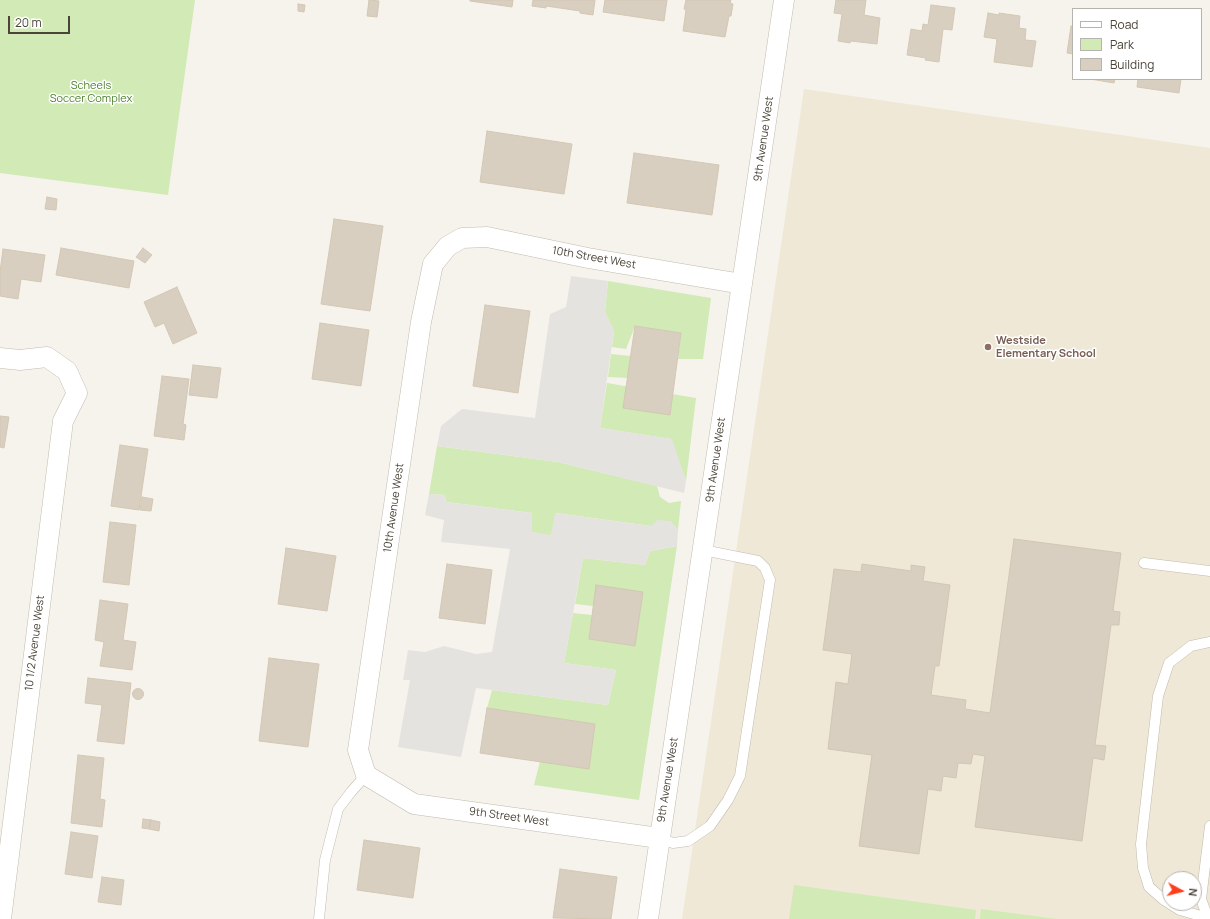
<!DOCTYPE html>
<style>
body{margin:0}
#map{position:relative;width:1210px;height:919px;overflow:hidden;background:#f6f3ec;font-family:Manrope,sans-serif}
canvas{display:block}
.legend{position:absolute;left:1072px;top:8px;width:130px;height:72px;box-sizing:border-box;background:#fff;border:1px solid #b7b4b0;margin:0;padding:5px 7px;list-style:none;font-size:12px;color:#4b4439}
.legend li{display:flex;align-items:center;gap:8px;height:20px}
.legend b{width:20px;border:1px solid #b7b4b0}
.north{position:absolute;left:1162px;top:871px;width:40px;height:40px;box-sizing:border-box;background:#fff;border:1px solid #b7b4b0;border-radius:50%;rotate:97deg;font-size:11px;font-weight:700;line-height:16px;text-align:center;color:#4b4439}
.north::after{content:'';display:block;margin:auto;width:14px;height:18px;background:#fc3f1d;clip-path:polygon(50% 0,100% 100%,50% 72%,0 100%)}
.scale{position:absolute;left:8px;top:16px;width:62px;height:18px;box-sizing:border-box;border:2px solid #4b4439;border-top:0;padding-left:5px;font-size:12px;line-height:14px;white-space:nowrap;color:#4b4439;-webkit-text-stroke:3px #fff;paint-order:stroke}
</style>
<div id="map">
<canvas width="1210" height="919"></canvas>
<ul class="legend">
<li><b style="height:5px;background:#fff"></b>Road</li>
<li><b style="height:11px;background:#d2eab5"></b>Park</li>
<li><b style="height:11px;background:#d8cfc1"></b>Building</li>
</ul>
<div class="north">N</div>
<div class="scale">20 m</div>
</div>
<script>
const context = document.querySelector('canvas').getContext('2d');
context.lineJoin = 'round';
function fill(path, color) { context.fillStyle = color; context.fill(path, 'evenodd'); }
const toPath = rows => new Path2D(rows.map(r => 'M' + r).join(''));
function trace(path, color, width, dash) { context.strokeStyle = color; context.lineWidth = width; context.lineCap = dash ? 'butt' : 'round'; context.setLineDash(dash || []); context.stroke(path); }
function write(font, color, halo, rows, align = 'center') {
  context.font = font + ' Manrope,sans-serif'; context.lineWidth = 3; context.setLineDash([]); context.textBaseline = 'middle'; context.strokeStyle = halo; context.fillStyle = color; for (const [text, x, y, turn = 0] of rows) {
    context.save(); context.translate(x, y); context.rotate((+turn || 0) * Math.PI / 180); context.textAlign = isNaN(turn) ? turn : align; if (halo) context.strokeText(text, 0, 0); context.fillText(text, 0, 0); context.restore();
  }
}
const education = toPath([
 [804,89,1210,148,1210,919,682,919],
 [1170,879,1194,879,1194,903,1170,903]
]);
const green = toPath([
 [0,0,195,0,168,195,0,173],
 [608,281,711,298,703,359,678,359,681,333,635,326,626,349,612,347,614,331,605,312],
 [611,354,631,356,628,378,608,377],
 [607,383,696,398,686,481,671,439,600,428],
 [437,446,558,462,657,486,660,497,669,503,681,501,678,530,670,521,651,526,556,513,551,536,532,532,532,513,446,502,445,495,429,494],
 [677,546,639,800,534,785,540,761,595,724,487,708,492,690,608,705,616,670,564,663,573,613,592,615,589,639,634,646,593,606,575,604,583,558,645,565,650,551],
 [794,885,976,910,975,919,789,919],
 [981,909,1057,919,980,919]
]);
const parking = toPath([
 [571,276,608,281,605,312,614,331,600,428,672,439,686,481,684,493,558,462,437,446,441,426,462,409,535,418,550,314,566,307],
 [429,494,445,495,446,502,532,513,532,532,551,535,555,513,651,526,657,520,670,521,678,530,677,546,650,551,645,565,583,558,564,663,616,670,608,705,476,688,461,757,398,747,410,680,403,680,408,650,425,652,444,646,476,654,492,652,510,549,441,542,444,520,425,515]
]);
const building = toPath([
 [369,0,379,1,377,17,367,16,369,0],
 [470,0,513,0,512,7,470,1,470,0],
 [533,0,595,0,593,15,580,13,580,11,546,6,546,8,532,6,533,0],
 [605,0,667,0,664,21,603,12,605,0],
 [686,0,731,0,730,3,733,4,731,16,729,16,725,37,683,31,686,10,684,9,686,0],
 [836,0,866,0,864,15,880,18,877,44,851,41,850,43,838,41,842,14,834,13,836,0],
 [298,4,305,5,304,12,298,11,298,4],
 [931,5,955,8,952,30,943,29,939,62,925,60,926,58,907,55,911,29,922,31,923,24,928,25,931,5],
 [988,13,999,15,999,13,1020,16,1019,28,1026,29,1025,40,1036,41,1032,67,994,62,997,39,984,37,988,13],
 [1071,26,1073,27,1073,54,1067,53,1071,26],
 [1090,79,1115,79,1114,83,1090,79],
 [1138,79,1181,79,1179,93,1137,87,1138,79],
 [487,131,572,144,564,194,480,182,487,131],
 [634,153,719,165,712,215,627,203,634,153],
 [47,197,57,199,56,210,45,209,47,197],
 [334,219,383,226,370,311,321,304,334,219],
 [61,248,134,261,129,288,56,275,61,248],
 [143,248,152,255,145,263,136,257,143,248],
 [3,249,45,255,41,282,21,279,18,299,0,296,0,272,3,249],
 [177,287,197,333,173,344,164,323,155,327,144,302,177,287],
 [485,305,530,311,518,393,473,386,485,305],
 [320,323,369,330,361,386,312,379,320,323],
 [635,326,681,333,670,415,623,408,635,326],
 [193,365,221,368,217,398,189,395,193,365],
 [162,376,189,379,183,424,186,425,184,440,154,436,162,376],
 [0,416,9,417,4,448,0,447,0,416],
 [120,445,148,449,139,510,111,506,120,445],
 [142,497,153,499,151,511,140,510,142,497],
 [110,522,136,525,129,585,103,582,110,522],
 [1014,539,1121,553,1113,611,1120,612,1119,625,1111,625,1095,745,1106,746,1104,760,1093,758,1082,841,975,827,985,756,973,754,971,764,958,763,956,778,943,776,941,791,928,789,919,854,859,846,872,755,828,749,836,682,848,684,852,654,823,650,834,569,861,572,862,564,911,571,911,565,925,567,923,581,950,585,939,666,935,666,931,695,966,700,965,709,990,713,1014,539],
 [286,548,336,556,327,611,278,604,286,548],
 [447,564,492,570,485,624,439,618,447,564],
 [596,585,643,592,635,646,589,639,596,585],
 [100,600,128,604,123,640,136,642,132,670,100,666,104,642,95,640,100,600],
 [269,658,319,664,308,747,259,741,269,658],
 [88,678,131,683,124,744,97,741,102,705,85,703,88,678],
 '132.5 694a5.5 5.5 0 1 1 11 0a5.5 5.5 0 1 1-11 0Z',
 [487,708,595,724,589,769,480,753,487,708],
 [78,755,104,758,100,799,105,800,102,827,71,823,78,755],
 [143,819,151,820,149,829,142,828,143,819],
 [151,820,160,822,159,831,149,829,151,820],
 [71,832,98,836,92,878,65,874,71,832],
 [364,840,420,848,413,898,357,890,364,840],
 [560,869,617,877,611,919,553,918,560,869],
 [102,877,124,880,121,905,98,902,102,877]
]);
const lane = toPath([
 [1144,563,1210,571],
 [1210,826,1201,899,1208,918,1210,918],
 [659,838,673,843,688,841,710,826,728,800,740,776,770,580,765,568,758,561,703,550],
 [1208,918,1180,910,1164,900,1149,887,1143,868,1141,844,1158,696,1169,663,1191,646,1210,642],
 [319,919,325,860,338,809,351,792,366,775]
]);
const street = toPath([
 [0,358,20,360,47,357,67,371,77,393,63,421,1,919],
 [659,838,414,804,366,775,358,750,421,322,433,264,448,246,462,238,487,237,588,258,742,284],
 [648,919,784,0]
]);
const markers = [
 [988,347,4,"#8d6e63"]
];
const parkNames = [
 ["Scheels",91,86],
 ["Soccer Complex",91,99]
];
const streetNames = [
 ["9th Avenue West",764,139,-82],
 ["10th Street West",594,258,10],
 ["9th Avenue West",716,460,-82],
 ["10th Avenue West",394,508,-82],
 ["10 1/2 Avenue West",35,643,-83],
 ["9th Avenue West",668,780,-81],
 ["9th Street West",509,817,8]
];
const educationNames = [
 ["Westside",996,341],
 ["Elementary School",996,354]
];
fill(education, '#efe8d6');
fill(green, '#d2eab5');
fill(parking, '#e5e3e0');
fill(building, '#d8cfc1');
trace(building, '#d3c7b4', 1);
trace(lane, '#c2bbae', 11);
trace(street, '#c2bbae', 21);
trace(lane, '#fff', 10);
trace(street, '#fff', 20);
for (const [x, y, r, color] of markers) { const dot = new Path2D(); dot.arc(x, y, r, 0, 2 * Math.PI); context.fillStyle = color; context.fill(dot); trace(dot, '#fff', 1.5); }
write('11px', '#4a7f2a', '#fff', parkNames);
write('11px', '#4b4439', '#fff', streetNames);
write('bold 11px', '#785e54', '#fff', educationNames, 'left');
</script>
